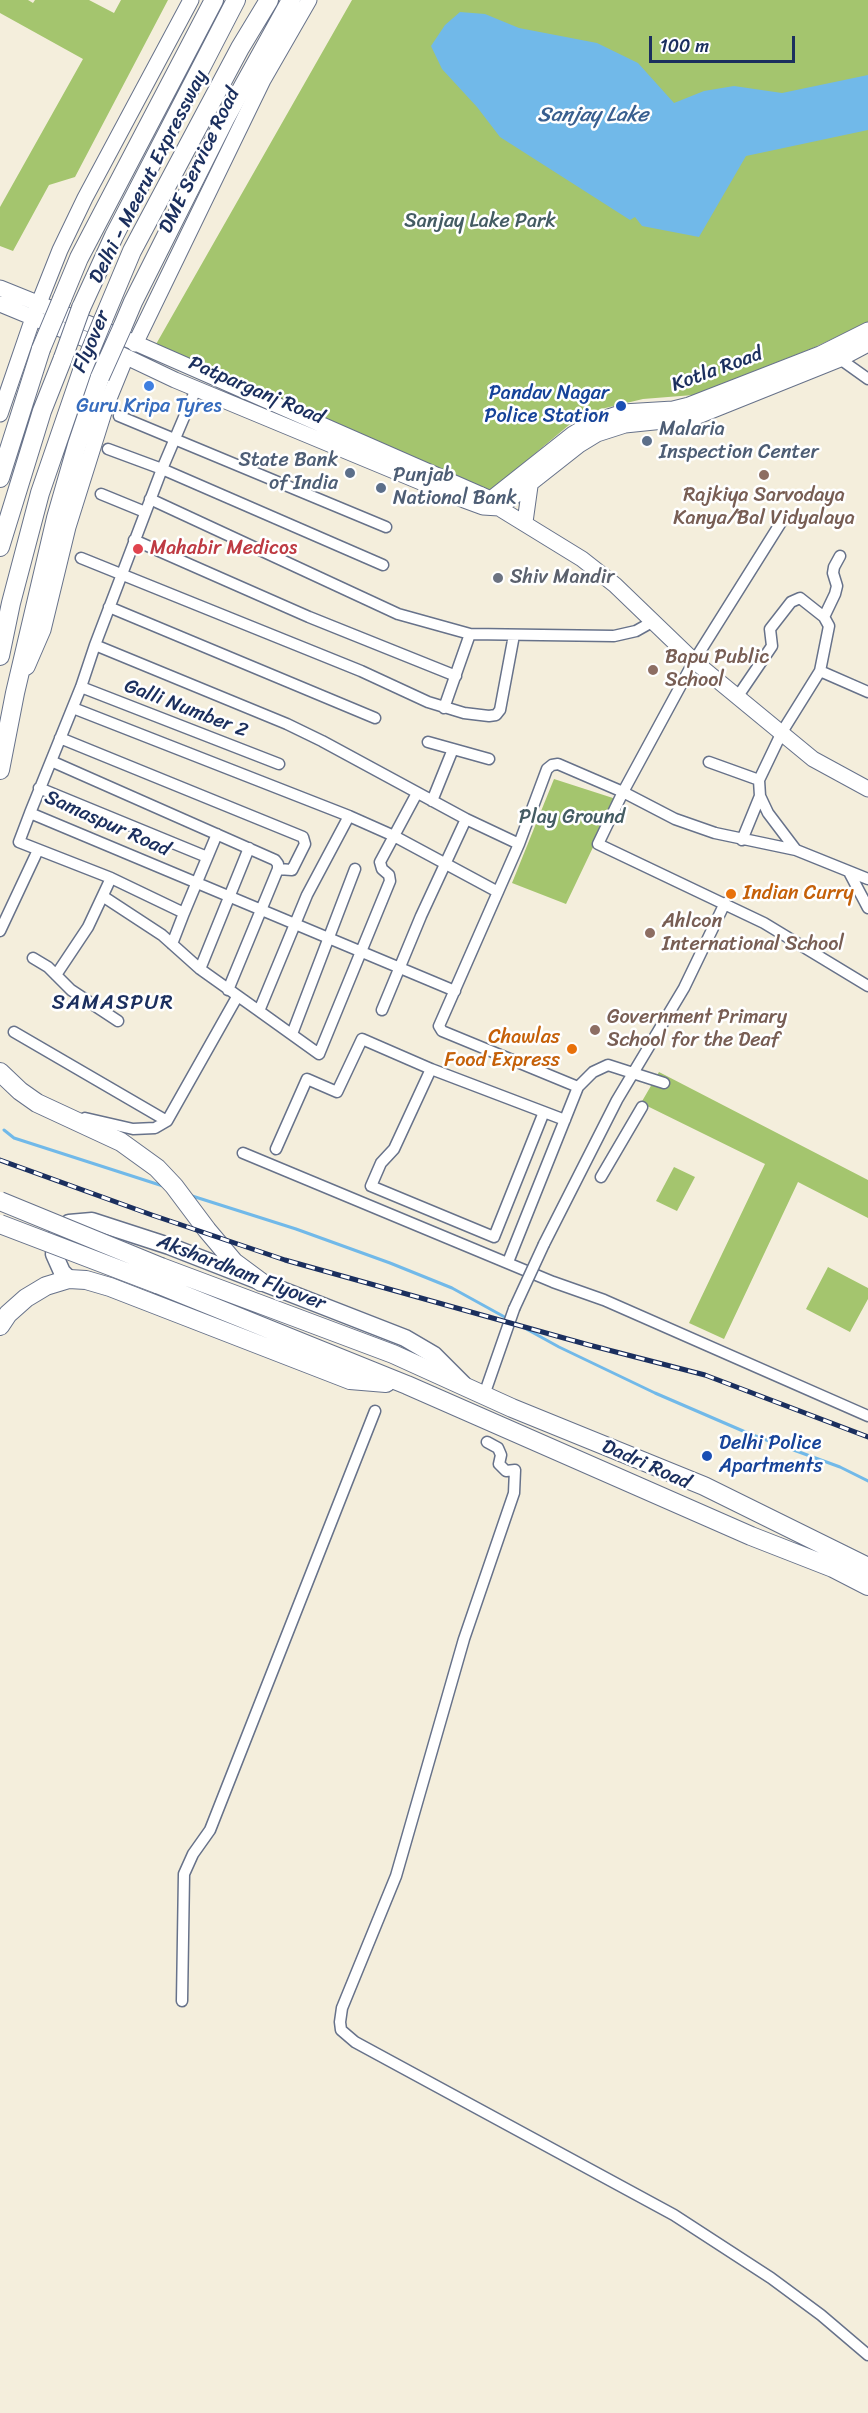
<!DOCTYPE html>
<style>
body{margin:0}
#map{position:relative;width:868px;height:2413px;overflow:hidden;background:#f4eedc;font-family:Sriracha,sans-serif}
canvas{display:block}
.scale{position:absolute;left:649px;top:36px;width:146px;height:27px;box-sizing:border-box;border:3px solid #1b2f5e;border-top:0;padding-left:8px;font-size:18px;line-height:21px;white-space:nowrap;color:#1b2f5e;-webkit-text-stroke:4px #fff;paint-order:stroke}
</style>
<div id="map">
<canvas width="868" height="2413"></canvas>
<div class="scale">100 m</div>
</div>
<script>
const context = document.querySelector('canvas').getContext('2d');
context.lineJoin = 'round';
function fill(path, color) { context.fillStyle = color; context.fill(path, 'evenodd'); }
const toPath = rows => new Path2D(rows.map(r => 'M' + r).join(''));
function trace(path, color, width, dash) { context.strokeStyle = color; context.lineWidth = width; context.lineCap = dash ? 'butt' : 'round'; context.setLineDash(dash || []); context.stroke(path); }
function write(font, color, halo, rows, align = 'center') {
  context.font = font + ' Sriracha,sans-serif'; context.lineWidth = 5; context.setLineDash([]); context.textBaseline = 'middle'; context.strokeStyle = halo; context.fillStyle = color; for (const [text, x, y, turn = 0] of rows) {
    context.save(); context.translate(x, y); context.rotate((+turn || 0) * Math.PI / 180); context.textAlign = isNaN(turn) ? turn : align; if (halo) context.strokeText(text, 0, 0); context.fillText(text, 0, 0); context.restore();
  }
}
const green = toPath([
 [0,0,28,0,33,3,35,0,89,0,114,13,121,0,168,0,75,177,49,185,13,251,0,246,0,207,83,59,0,13],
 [352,0,868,0,868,322,813,348,693,395,643,399,601,409,569,425,489,492,155,346],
 [554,779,616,799,566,904,512,883],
 [659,1072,868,1180,868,1218,798,1182,724,1339,689,1323,765,1164,641,1103],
 [674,1167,695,1177,677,1211,656,1201],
 [828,1267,868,1288,868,1299,850,1332,806,1309]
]);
const water = toPath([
 [460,12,485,14,519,28,597,43,638,63,674,103,704,91,734,86,782,93,868,75,868,130,746,156,699,237,642,226,635,217,630,220,500,137,477,107,442,69,431,46,445,25]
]);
const stream = toPath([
 [4,1130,14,1138,163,1186],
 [189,1195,296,1229,390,1263,452,1288,559,1347,655,1393,750,1434,840,1467,868,1481]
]);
const street = toPath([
 [840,359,868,379],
 [196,389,162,469,95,645,81,687,30,813,455,991],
 [119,416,386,527],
 [108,449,162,469,383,565],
 [101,494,145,512],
 [150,499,398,614,470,634,614,636,636,631,652,622],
 [134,540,309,617,456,676],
 [81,558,361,671,428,702,464,713,489,716,496,715,500,710,514,635],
 [109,607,375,718],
 [824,617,835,594,837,586,833,573,834,567,840,556],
 [95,645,287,724,322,741,466,819,519,844],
 [820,671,868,692],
 [81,687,279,764],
 [738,696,772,646,770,629,791,602,800,598,824,617,829,626,820,671,782,732,759,780,760,796,768,813,796,850],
 [73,708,349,816,307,895,259,1011,200,969,162,935,104,897],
 [444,708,470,634],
 [60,738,303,837,305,844,292,870,278,869],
 [428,742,489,759],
 [51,761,275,860,278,864,278,869,228,990],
 [709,762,759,780],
 [39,788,207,857],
 [432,801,453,749],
 [30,813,19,842,111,878,88,927,56,975],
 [349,816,394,836,498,892],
 [742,840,760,796],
 [849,872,868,908],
 [111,878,184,913,172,944],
 [868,879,796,850,715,833,675,819,623,792,598,844,764,923,868,986],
 [184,913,217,834],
 [0,931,38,850],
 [33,958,48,967,71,990,118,1021],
 [200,969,249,848],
 [382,1010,421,916,466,819],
 [259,1011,319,1054,390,881,389,875,382,869,380,862,417,793],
 [14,1032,167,1121],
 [292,1034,355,869],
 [431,1069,394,1149,381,1163,371,1186,494,1237,544,1112],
 [578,1087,442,1031,439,1026,519,844,547,769,552,765,558,764,623,792,694,661,785,516],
 [85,1118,133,1129,155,1128,167,1121,237,997],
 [276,1149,307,1079,337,1092,362,1039,431,1069,565,1120],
 [243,1153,553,1282,604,1300,868,1416],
 [601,1177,642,1107],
 [544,1244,617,1100,684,988,725,903],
 [508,1262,578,1087,593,1072,608,1065,664,1083],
 [484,1395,514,1309],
 [487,1442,498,1448,501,1455,499,1464,506,1471,515,1470,514,1493,464,1639,396,1876,342,2008,340,2022,341,2030,355,2042,674,2215,771,2278,821,2315,868,2355],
 [182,2001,184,1874,193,1854,210,1830,375,1411]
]);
const secondary = toPath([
 [0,288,124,338,491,499,499,508,582,559,615,585,694,661,813,759,868,789],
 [0,304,116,352,175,380,464,500,483,507,499,508],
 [135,344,263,80,309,0],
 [0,414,33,318,60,250,85,198,191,0],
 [491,499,573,434,593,422,623,412,673,409,689,405,820,354,868,330],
 [499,508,579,445,597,434,625,425,693,418,840,359,868,344],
 [525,522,530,486],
 [27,667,43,630,68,527,106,406,126,357]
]);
const primary = toPath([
 [69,1279,62,1272,54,1254,57,1235,69,1223,92,1221,169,1246,405,1338,434,1355,463,1384]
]);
const highway = toPath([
 [62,299,79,258,214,0],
 [81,308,114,236,236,0],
 [103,320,132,251,240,48,269,0],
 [122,328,133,302,225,119,291,0],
 [0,478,41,349],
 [0,547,42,411,63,358],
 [0,656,11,603,40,493,82,371],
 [0,770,15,693,56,518,77,445,100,377],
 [0,1072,20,1091,37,1103,121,1142,157,1168,174,1186,207,1230,234,1262,261,1282],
 [161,1267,393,1354,512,1408,704,1486,868,1567],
 [157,1284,407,1385,751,1536,833,1568,868,1586],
 [0,1326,8,1314,26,1298,46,1286,69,1279,86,1280,110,1287,350,1380,386,1383]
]);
const rail = toPath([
 [0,1160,152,1215,285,1260,589,1345,705,1375,868,1437]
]);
const streetBridge = toPath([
 [514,1309,544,1244]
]);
const highwayBridge = toPath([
 [41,349,62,299],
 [63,358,81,308],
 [82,371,103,320],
 [100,377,122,328],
 [0,1201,161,1267],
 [0,1224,157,1284]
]);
const markers = [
 [149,386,6,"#3f7fe0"],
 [621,406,6,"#1a4fb4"],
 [647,441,6,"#5c6f8a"],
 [350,473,6,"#5c6f8a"],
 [764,475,6,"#8d6e63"],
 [381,488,6,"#5c6f8a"],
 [138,549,6,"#e0444e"],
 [498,578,6,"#6b7280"],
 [653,670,6,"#8d6e63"],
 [731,894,6,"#e8710a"],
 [650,933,6,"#8d6e63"],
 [595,1030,6,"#8d6e63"],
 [572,1049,6,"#e8710a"],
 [707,1456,6,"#1a4fb4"]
];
const streetNames = [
 ["DME Service Road",200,161,-64],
 ["Delhi - Meerut Expressway",149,177,-63],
 ["Flyover",92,342,-67],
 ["Kotla Road",717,370,-20],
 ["Patparganj Road",256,391,23],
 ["Galli Number 2",186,709,21],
 ["Samaspur Road",107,824,24],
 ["Akshardham Flyover",241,1273,21],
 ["Dadri Road",646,1465,24]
];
const parkNames = [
 ["Sanjay Lake Park",480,222],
 ["Play Ground",572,818]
];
const transitNames = [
 ["Pandav Nagar",609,394],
 ["Police Station",609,417],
 ["Delhi Police",719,1444,"left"],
 ["Apartments",719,1467,"left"]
];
const shopNames = [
 ["Guru Kripa Tyres",149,407]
];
const serviceNames = [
 ["Malaria",659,430],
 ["Inspection Center",659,453],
 ["State Bank",338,461,"right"],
 ["of India",338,484,"right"],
 ["Punjab",393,476],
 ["National Bank",393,499]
];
const educationNames = [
 ["Rajkiya Sarvodaya",764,496,"center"],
 ["Kanya/Bal Vidyalaya",764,519,"center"],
 ["Bapu Public",665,658],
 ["School",665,681],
 ["Ahlcon",662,922],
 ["International School",662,945],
 ["Government Primary",607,1018],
 ["School for the Deaf",607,1041]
];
const healthNames = [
 ["Mahabir Medicos",150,549]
];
const worshipNames = [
 ["Shiv Mandir",510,578]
];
const foodNames = [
 ["Indian Curry",743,894],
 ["Chawlas",560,1038,"right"],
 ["Food Express",560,1061,"right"]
];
const waterNames = [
 ["Sanjay Lake",593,116]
];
const neighbourhoodNames = [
 ["SAMASPUR",113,1004]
];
fill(green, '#a4c56e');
fill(water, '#71b9e9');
trace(stream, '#71b9e9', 3);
trace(street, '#67728a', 13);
trace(secondary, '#67728a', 17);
trace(primary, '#67728a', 19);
trace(highway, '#67728a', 20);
trace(street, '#fff', 10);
trace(secondary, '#fff', 15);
trace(primary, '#fff', 16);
trace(highway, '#fff', 18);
trace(rail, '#1b2f5e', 5);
trace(rail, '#fff', 3, [9]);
trace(streetBridge, '#67728a', 13, []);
trace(highwayBridge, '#67728a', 20, []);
trace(streetBridge, '#fff', 10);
trace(highwayBridge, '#fff', 18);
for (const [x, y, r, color] of markers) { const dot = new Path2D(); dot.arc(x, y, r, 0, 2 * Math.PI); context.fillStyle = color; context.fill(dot); trace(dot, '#fff', 2); }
write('20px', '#1b2f5e', '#fff', streetNames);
write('20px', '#445c63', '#fff', parkNames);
write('20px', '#164399', '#fff', transitNames, 'right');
write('20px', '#366cbe', '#fff', shopNames);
write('20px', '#4e5e75', '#fff', serviceNames, 'left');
write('20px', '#785e54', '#fff', educationNames, 'left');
write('20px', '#be3a42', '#fff', healthNames, 'left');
write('20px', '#5b616d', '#fff', worshipNames, 'left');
write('20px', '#c56008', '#fff', foodNames, 'left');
write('italic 21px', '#395f8f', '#fff', waterNames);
context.letterSpacing = '1.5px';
write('21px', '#1b2f5e', '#fff', neighbourhoodNames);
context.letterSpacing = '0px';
</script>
